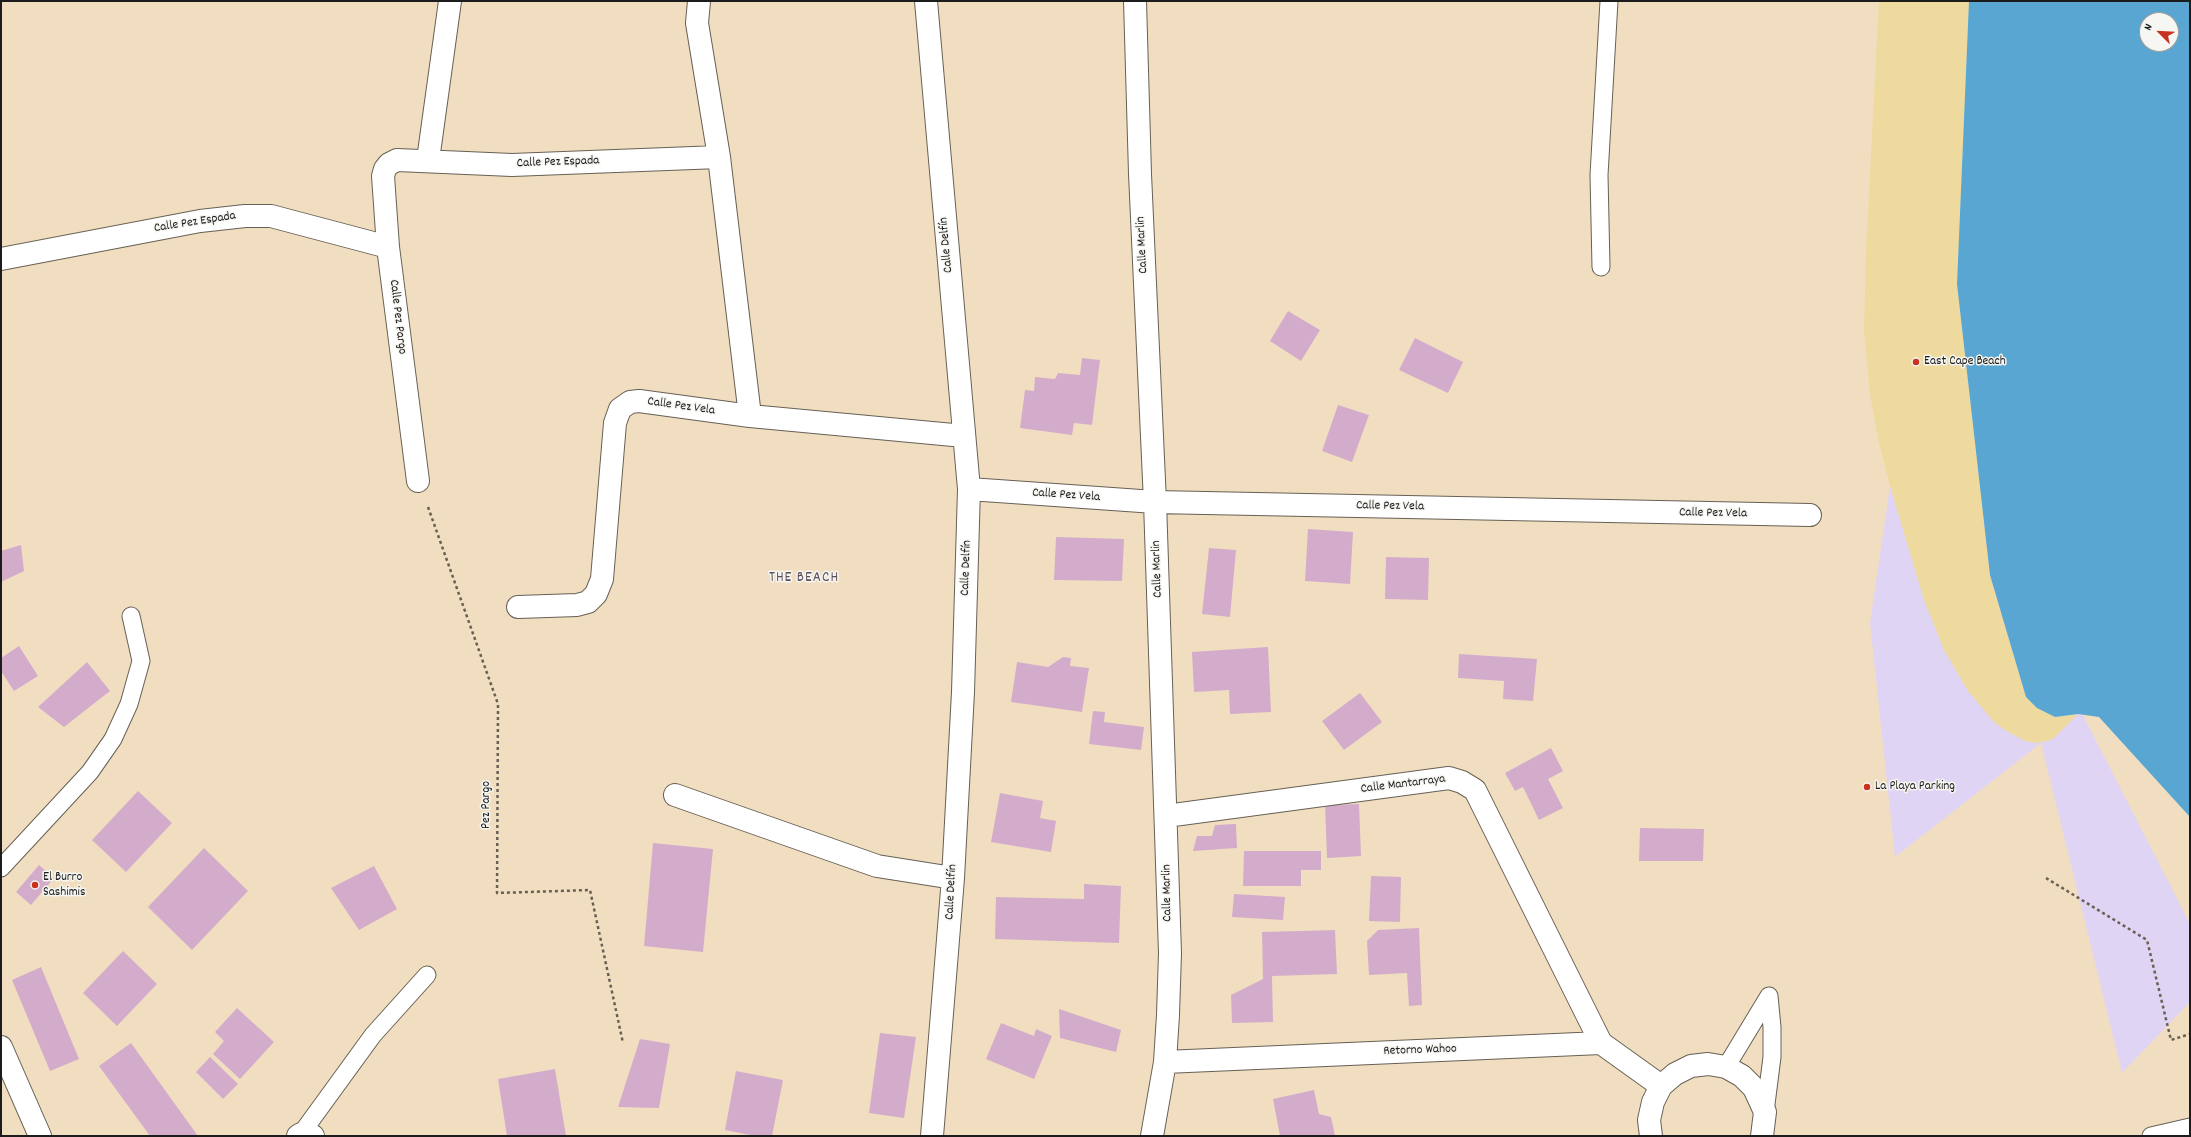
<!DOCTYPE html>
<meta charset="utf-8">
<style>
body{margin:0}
#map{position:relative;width:2191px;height:1137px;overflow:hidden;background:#f1dec0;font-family:Dekko,sans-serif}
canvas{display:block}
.frame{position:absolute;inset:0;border:2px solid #1c1c1c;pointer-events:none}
.north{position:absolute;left:2139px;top:12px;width:40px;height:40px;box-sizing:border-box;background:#f6f6f2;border:1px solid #9f9f9c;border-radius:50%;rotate:294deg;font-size:11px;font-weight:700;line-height:16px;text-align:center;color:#1c1c1c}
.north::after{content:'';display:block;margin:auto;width:14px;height:18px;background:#c8321e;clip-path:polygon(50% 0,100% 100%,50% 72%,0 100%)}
</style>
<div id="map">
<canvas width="2191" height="1137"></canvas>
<div class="frame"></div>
<div class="north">N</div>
</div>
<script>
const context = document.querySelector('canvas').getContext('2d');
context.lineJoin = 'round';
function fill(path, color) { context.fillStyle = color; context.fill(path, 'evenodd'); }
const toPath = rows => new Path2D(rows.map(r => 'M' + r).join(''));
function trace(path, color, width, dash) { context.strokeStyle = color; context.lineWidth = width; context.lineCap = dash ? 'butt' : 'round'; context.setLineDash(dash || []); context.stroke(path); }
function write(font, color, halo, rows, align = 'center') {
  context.font = font + ' Dekko,sans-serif'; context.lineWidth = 3; context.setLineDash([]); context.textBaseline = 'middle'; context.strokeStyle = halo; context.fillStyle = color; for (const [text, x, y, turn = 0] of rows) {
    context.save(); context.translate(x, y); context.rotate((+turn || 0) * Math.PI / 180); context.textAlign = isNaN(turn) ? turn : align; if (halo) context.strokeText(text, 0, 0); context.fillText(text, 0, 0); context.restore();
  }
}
const built = toPath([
 [1864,330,1984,522,2190,924,2190,1002,2122,1073,2041,743,1895,857,1870,623,1890,486,2036,705]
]);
const sand = toPath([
 [1879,1,1969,1,1957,284,1990,575,2026,697,2055,717,2078,714,2053,739,2047,741,2037,743,2025,741,2005,730,1994,722,1968,691,1944,650,1924,600,1890,486,1879,443,1870,395,1864,330,1866,250]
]);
const water = toPath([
 [1969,1,2190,1,2190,817,2099,717,2078,714,2055,717,2037,708,2026,697,1990,575,1957,284],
 [2147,20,2171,20,2171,44,2147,44]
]);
const building = toPath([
 [1288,311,1320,330,1301,361,1270,341],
 [1415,338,1463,362,1448,393,1399,370],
 [1082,358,1100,360,1092,425,1074,423,1072,435,1020,428,1025,390,1034,391,1035,377,1055,379,1058,373,1080,375],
 [1338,405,1369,415,1352,462,1322,451],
 [1308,529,1353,532,1350,584,1305,581],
 [1056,537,1124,539,1122,581,1054,580],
 [21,545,24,571,1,582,1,551],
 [1209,548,1236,550,1230,617,1202,614],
 [1386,557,1429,558,1428,600,1385,599],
 [19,646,38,676,14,691,1,671,1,658],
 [1268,647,1271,712,1230,714,1229,690,1194,692,1192,652],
 [1459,654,1537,659,1533,701,1503,699,1504,681,1458,678],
 [1063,657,1071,658,1070,666,1089,668,1082,712,1011,702,1017,662,1048,667],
 [87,662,110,691,64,727,38,707],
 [1360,693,1382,722,1344,750,1322,721],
 [1093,711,1105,712,1104,722,1144,727,1141,750,1089,744],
 [1551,748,1563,771,1548,779,1563,808,1539,820,1523,787,1515,791,1505,773],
 [138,791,172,823,126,872,92,840],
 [1000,793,1043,801,1040,818,1056,821,1051,852,991,842],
 [1359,804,1361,856,1327,858,1325,805],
 [1236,824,1237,848,1193,851,1197,836,1212,836,1215,825],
 [1640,828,1704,829,1703,861,1639,861],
 [653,843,713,849,703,952,644,946],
 [204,848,248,891,192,950,148,907],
 [1244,851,1321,851,1321,870,1301,870,1301,886,1243,886],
 [39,865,54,878,31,905,16,892],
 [374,866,397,909,359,930,331,888],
 [1371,876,1401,877,1400,922,1369,921],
 [1084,884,1121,886,1119,943,995,939,996,897,1084,899],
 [1234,894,1285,897,1283,920,1232,917],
 [1419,928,1422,1005,1409,1006,1407,973,1369,975,1367,941,1378,930],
 [1335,930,1337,974,1272,976,1273,1022,1232,1023,1231,995,1263,979,1262,932],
 [123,951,157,984,117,1026,83,993],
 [41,967,79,1059,50,1071,12,980],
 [237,1008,274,1042,240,1079,213,1054,224,1041,215,1032],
 [1059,1009,1121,1030,1116,1052,1060,1038],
 [1001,1023,1034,1036,1036,1029,1052,1036,1034,1079,986,1059],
 [880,1033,916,1037,904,1118,869,1113],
 [640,1039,670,1044,659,1108,618,1107],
 [131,1043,198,1136,150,1136,99,1066],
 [210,1057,238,1084,223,1099,196,1072],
 [555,1069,566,1136,507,1136,498,1079],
 [736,1071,783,1080,772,1136,755,1136,725,1130],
 [1314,1090,1319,1114,1331,1117,1335,1136,1280,1136,1273,1099]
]);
const path = toPath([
 [428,507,498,704,497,893,590,890,623,1043],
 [2046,878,2147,940,2171,1040,2190,1034]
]);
const service = toPath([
 [1601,267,1599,175,1609,1],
 [1,868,90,772,113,739,129,704,141,661,131,616],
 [1726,1067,1769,996],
 [1765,1112,1772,1057,1772,1027,1769,996],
 [301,1134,373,1035,427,975],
 [2151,1136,2190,1127]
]);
const minor = toPath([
 [699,1,697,23,719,157,750,416],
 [926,1,969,489,963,692,953,878,932,1136],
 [1135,1,1140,174,1155,502,1170,953,1168,1015,1165,1062,1152,1136],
 [428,160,450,1],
 [1,259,200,221,245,216,271,216,388,247],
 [418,481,388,247,383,176,385,169,389,164,397,160,512,165,719,157],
 [969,489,1155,502,1810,515],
 [518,607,577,605,588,602,596,594,602,579,615,423,620,409,630,402,639,401,750,416,964,436],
 [675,795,877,866,953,878],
 [1166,816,1449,778,1462,782,1475,790,1601,1043],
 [1,1047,40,1136],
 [1165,1062,1601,1043,1661,1086],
 [298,1136,301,1134,313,1136],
 [1651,1136,1649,1120,1653,1102,1661,1086,1675,1074,1691,1066,1708,1064,1726,1067,1742,1076,1754,1088,1765,1112,1762,1136]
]);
const markers = [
 [1916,362,4,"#c8321e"],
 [1867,787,4,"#c8321e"],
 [35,885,4,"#c8321e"]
];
const streetNames = [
 ["Calle Pez Espada",558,163,-2],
 ["Calle Pez Espada",195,223,-9],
 ["Calle Delfín",947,245,-95],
 ["Calle Marlin",1143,245,-93],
 ["Calle Pez Pargo",397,317,83],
 ["Calle Pez Vela",681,407,8],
 ["Calle Pez Vela",1066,496,4],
 ["Calle Pez Vela",1390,507,1],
 ["Calle Pez Vela",1713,514,1],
 ["Calle Delfín",967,568,-88],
 ["Calle Marlin",1158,569,-92],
 ["Calle Mantarraya",1403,785,-7],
 ["Pez Pargo",487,805,-90],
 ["Calle Delfín",952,892,-87],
 ["Calle Marlin",1168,893,-91],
 ["Retorno Wahoo",1420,1051,-2]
];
const poiNames = [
 ["East Cape Beach",1924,362],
 ["La Playa Parking",1875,787],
 ["El Burro",43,878],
 ["Sashimis",43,893]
];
const quarterNames = [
 ["THE BEACH",804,579]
];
fill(built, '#e0d4f4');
fill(sand, '#eeda9e');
fill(water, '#58a6d1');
fill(building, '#d4accb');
trace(service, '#676055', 19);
trace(minor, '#676055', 24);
trace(path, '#676055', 2.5, [3, 3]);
trace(service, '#fff', 17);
trace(minor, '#fff', 22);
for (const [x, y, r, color] of markers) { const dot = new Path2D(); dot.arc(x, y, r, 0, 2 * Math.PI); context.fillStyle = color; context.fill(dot); trace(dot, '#f6f6f2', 1.5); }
write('13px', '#1c1c1c', '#f6f6f2', streetNames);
write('13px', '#1c1c1c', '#f6f6f2', poiNames, 'left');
context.letterSpacing = '1px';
write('15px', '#5c4e59', '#f6f6f2', quarterNames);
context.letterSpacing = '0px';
</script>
